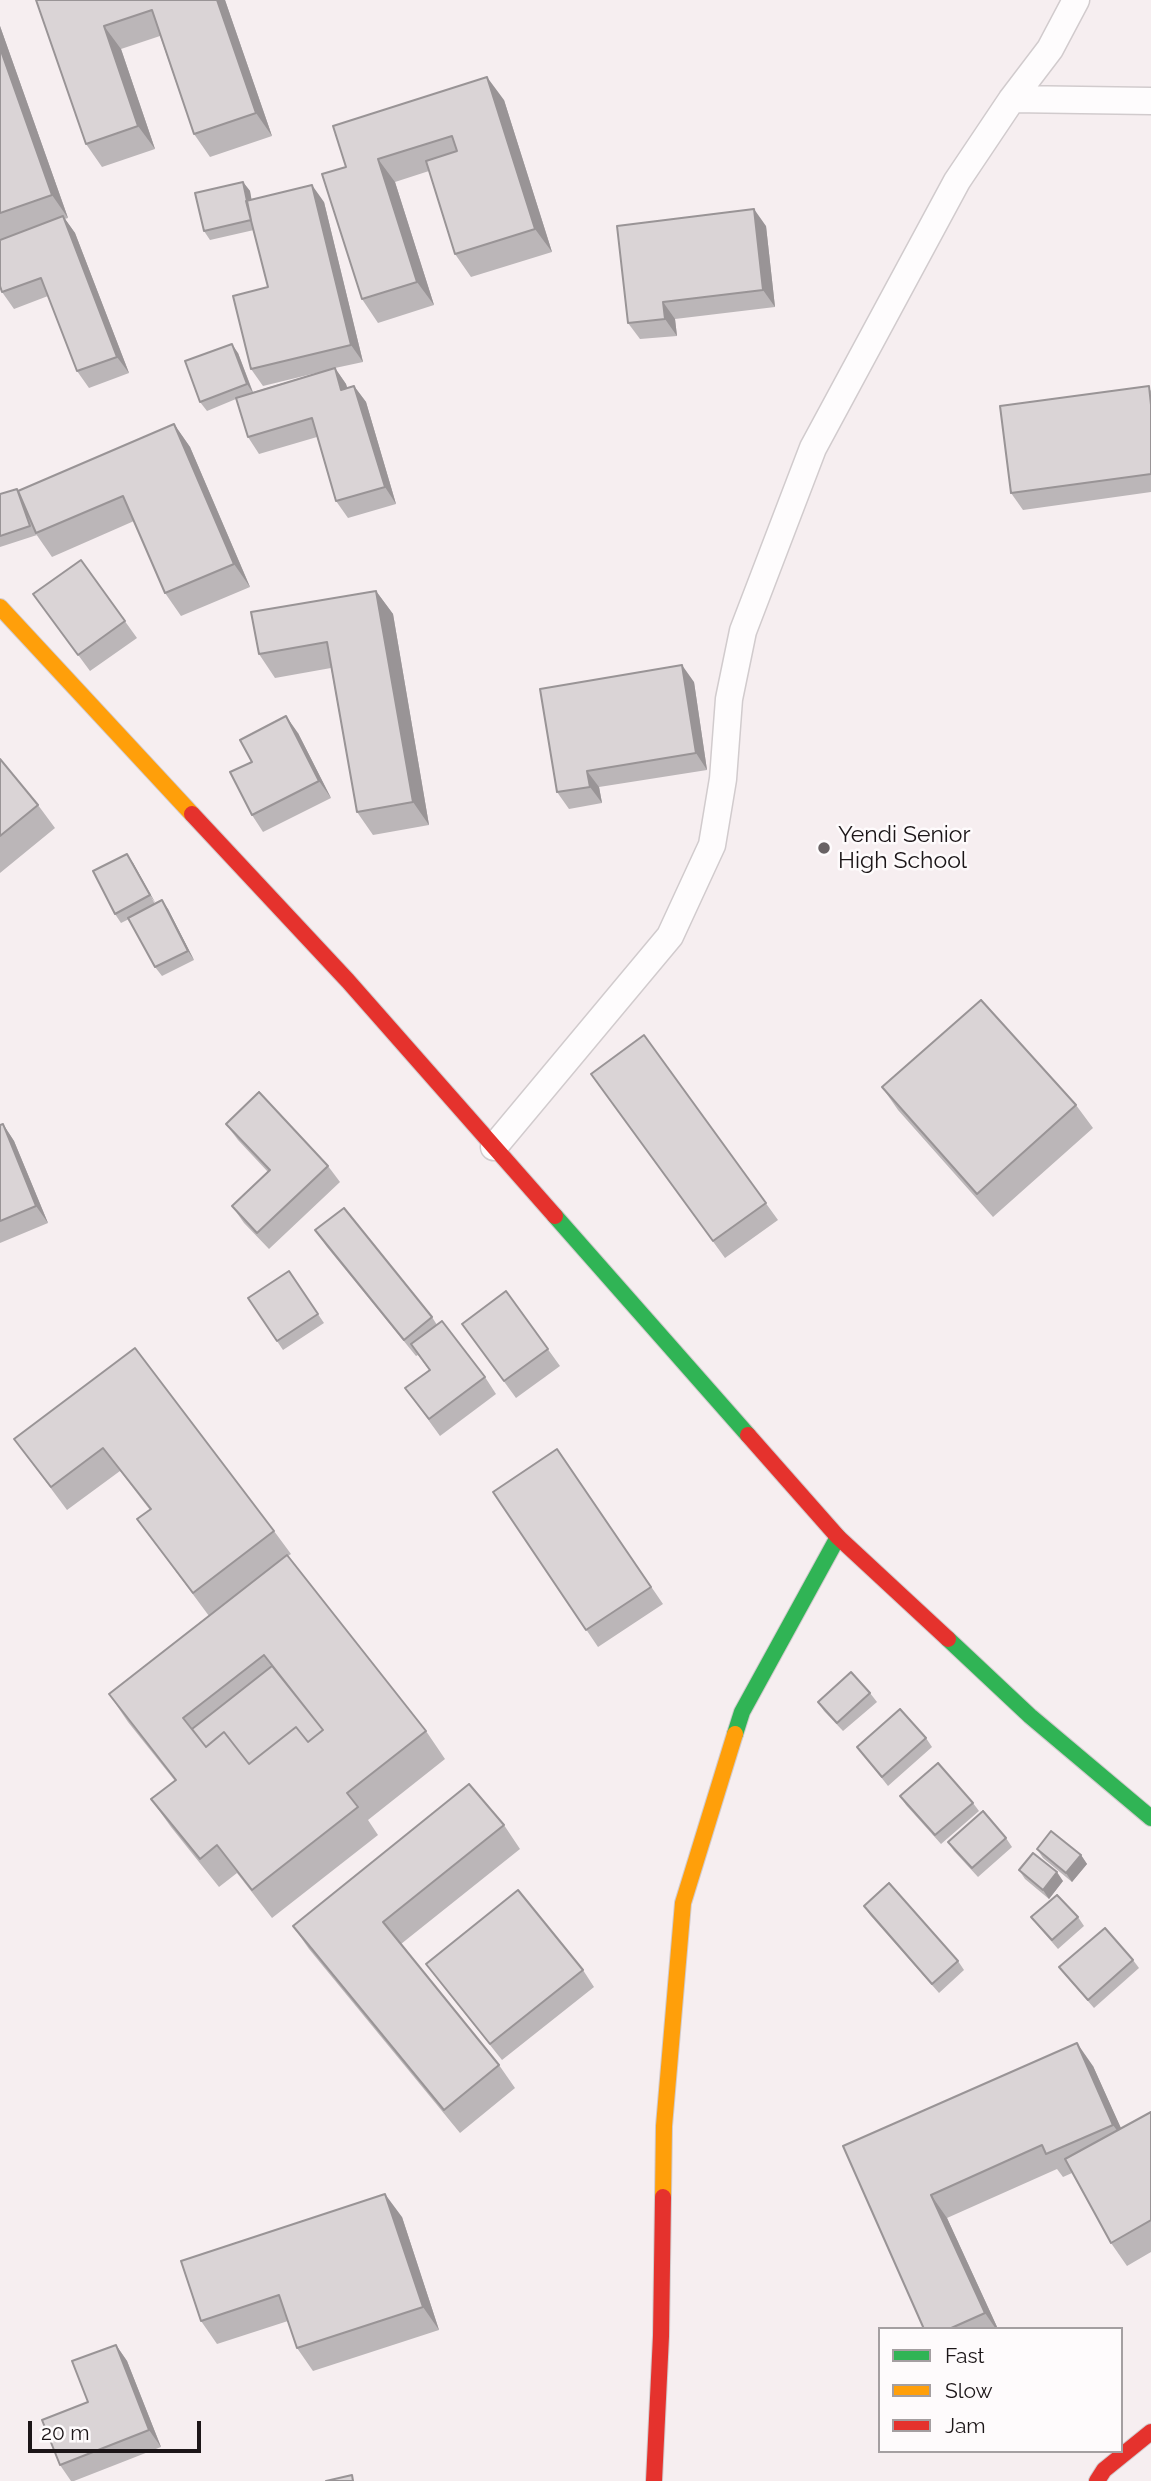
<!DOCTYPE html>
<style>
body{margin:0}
#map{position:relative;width:1151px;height:2481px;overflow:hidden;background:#f6eef0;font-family:Raleway,sans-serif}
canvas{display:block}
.legend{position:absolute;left:878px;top:2327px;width:245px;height:126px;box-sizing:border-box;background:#fefbfc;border:2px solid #a49fa1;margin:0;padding:9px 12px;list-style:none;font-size:21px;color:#1c1618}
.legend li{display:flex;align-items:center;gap:14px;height:35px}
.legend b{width:35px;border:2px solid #a49fa1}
.scale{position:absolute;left:28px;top:2421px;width:173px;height:32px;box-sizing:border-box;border:4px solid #1c1618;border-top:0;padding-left:9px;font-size:21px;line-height:24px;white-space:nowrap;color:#1c1618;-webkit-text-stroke:5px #fefbfc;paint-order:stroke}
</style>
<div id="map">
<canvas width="1151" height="2481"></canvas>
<ul class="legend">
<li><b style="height:9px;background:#30b455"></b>Fast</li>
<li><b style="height:9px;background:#ff9f0a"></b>Slow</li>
<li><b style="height:9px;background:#e5322d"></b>Jam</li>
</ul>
<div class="scale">20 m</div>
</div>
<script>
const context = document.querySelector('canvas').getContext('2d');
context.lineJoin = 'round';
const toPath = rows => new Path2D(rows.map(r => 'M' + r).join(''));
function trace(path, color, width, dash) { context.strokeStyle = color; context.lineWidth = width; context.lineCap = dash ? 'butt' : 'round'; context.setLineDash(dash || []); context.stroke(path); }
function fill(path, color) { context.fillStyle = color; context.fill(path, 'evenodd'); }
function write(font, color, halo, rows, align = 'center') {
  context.font = font + ' Raleway,sans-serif'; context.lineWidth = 5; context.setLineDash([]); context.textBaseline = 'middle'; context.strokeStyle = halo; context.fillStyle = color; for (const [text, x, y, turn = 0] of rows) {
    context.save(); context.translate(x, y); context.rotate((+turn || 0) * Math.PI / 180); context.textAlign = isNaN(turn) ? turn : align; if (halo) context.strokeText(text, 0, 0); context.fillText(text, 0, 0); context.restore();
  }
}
const lane = toPath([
 [1012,99,1151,101],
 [494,1147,670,936,712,845,723,779,729,699,743,631,813,448,957,181,1012,99,1050,49,1076,0]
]);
const fast = toPath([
 [555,1216,748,1435],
 [948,1639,1030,1716,1151,1818],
 [735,1734,742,1712,838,1537]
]);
const slow = toPath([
 [0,607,192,814],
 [663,2197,664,2126,683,1903,735,1734]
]);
const jam = toPath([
 [192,814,348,981,555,1216],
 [748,1435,838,1537,948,1639],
 [654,2481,661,2336,663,2197],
 [1097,2481,1104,2470,1151,2432]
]);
const wall = toPath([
 [36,0,225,0,272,136,210,157,194,134,160,36,121,49,155,149,102,167,86,144],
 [0,26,68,218,65,219,75,233,129,373,89,388,77,371,48,296,14,309,2,292,0,286],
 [504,100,552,252,471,277,455,254,429,171,395,182,434,305,378,323,362,299,346,167],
 [243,182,250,191,251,200,324,202,363,362,335,368,346,384,347,388,354,386,366,402,396,504,348,518,336,501,317,437,259,454,248,437,236,399,207,411,200,402,238,353,253,392,320,372,263,386,251,369,268,287,254,230,210,240,204,231],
 [766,226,775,307,675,319,677,336,640,339,628,323],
 [1151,390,1151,492,1023,510,1011,493],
 [174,424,190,447,250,587,181,616,165,593,134,521,52,557,36,534,37,535,0,547,0,494,18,491],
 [81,560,137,638,90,671,33,594],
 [376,591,393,614,429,825,373,835,357,812,331,668,275,678,259,654],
 [694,682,707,770,599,787,602,803,569,809,557,792],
 [298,733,331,798,263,832,252,815,252,762],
 [0,759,38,805,55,828,0,873],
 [133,863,155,904,168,909,194,960,162,976,155,967,129,919,121,923,115,914],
 [644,1035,778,1220,725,1258,591,1074],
 [882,1087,1076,1105,1093,1128,993,1217,898,1110],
 [3,1124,14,1141,48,1223,0,1243,0,1125],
 [226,1124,328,1166,340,1182,269,1249,244,1223,232,1206,268,1172,238,1140],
 [315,1230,432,1317,437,1325,485,1377,496,1394,440,1436,405,1388,429,1370,418,1355,416,1356,327,1247],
 [289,1271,324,1323,283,1350,248,1298],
 [506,1291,560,1366,516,1398,462,1324],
 [135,1348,274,1531,291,1554,288,1556,426,1731,445,1759,368,1820,378,1835,272,1918,237,1873,219,1887,171,1827,151,1799,175,1781,128,1722,109,1694,209,1616,137,1519,150,1510,120,1471,67,1510,14,1439],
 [557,1449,663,1604,598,1647,493,1492],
 [870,1693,877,1702,843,1731,824,1711,818,1702],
 [926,1738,932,1747,888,1786,857,1747],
 [900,1796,973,1803,979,1811,941,1844,906,1805],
 [504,1825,520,1849,401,1944,499,2065,515,2088,460,2133,309,1949,293,1926],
 [1006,1838,1012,1847,978,1877,954,1851,948,1842],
 [1037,1849,1081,1855,1087,1864,1072,1882,1043,1858],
 [1019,1870,1063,1881,1049,1899,1025,1879],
 [864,1906,958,1961,964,1970,939,1993,870,1915],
 [1031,1917,1078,1917,1084,1926,1058,1949,1038,1926],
 [1133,1960,1139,1968,1094,2008,1066,1976,1059,1967],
 [426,1964,583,1970,594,1987,502,2060,438,1980],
 [1093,2066,1121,2129,1151,2112,1151,2252,1127,2266,1111,2243,1072,2173,1063,2177,1057,2169,947,2218,998,2329,924,2329,843,2146],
 [402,2217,439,2330,313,2371,297,2348,288,2321,217,2344,201,2321],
 [116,2345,127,2361,161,2447,74,2481,71,2481,60,2465]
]);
const shadedWall = toPath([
 [217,0,225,0,272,136,256,113],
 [0,26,68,218,52,195,0,48],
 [104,26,121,49,155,149,138,126],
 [487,77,504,100,552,252,535,229],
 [378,159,395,182,434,305,417,282],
 [243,182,250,191,257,229,251,220],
 [312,185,324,202,363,362,351,345],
 [754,209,766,226,775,307,763,290],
 [63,216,75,233,129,373,117,357],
 [663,302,675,319,677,336,665,319],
 [232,344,238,353,253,393,247,384],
 [335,368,346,384,353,406,341,390],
 [354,386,366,402,396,504,385,487],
 [174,424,190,447,250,587,234,564],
 [376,591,393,614,429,825,413,802],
 [682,665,694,682,707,770,696,753],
 [286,716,298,733,331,798,319,781],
 [587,771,599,787,602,803,590,787],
 [127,854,133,863,156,904,150,895],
 [162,900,168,909,194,960,188,951],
 [3,1124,14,1141,48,1223,36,1206],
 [1081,1855,1087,1864,1072,1882,1066,1873],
 [1057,1872,1063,1881,1049,1899,1043,1890],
 [1077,2043,1093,2066,1130,2148,1113,2125],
 [385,2194,402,2217,439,2330,423,2307],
 [931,2195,947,2218,998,2329,996,2329,985,2313],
 [116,2345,127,2361,161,2447,149,2430]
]);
const building = toPath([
 [36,0,217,0,256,113,194,134,152,10,104,26,138,126,86,144,36,0],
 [0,48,52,195,0,213,0,48],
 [487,77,535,229,455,254,426,161,457,151,452,136,378,159,417,282,362,299,322,174,346,167,333,126,487,77],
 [243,182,251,220,204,231,195,193,243,182],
 [312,185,351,345,251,369,233,296,268,287,246,201,312,185],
 [754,209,763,290,663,302,665,319,628,323,617,226,754,209],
 [63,216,117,357,77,371,41,278,2,292,0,286,0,240,63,216],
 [232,344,247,384,200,402,185,361,232,344],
 [335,368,341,390,354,386,385,487,336,501,312,418,248,437,236,398,335,368],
 [1149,386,1151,405,1151,474,1011,493,1000,406,1149,386],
 [174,424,234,564,165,593,123,496,36,533,18,491,174,424],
 [17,489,30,526,0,536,0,494,17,489],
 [81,560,125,621,78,655,33,594,81,560],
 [376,591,413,802,357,812,327,642,259,654,251,612,376,591],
 [682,665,696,753,587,771,590,787,557,792,540,689,682,665],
 [286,716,319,781,252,815,230,772,252,762,240,740,286,716],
 [0,759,38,805,0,836,0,759],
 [127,854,150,895,115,914,93,871,127,854],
 [162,900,188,951,155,967,128,918,162,900],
 [981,1000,1076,1105,977,1194,882,1087,981,1000],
 [644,1035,766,1203,713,1241,591,1074,644,1035],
 [259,1092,328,1166,257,1233,232,1206,270,1170,226,1124,259,1092],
 [3,1124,36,1206,0,1221,0,1125,3,1124],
 [344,1208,432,1317,404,1340,315,1230,344,1208],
 [289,1271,318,1314,277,1341,248,1298,289,1271],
 [506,1291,548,1349,504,1381,462,1324,506,1291],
 [442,1321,485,1377,429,1419,405,1388,430,1370,411,1344,442,1321],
 [135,1348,274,1531,193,1593,137,1519,151,1509,103,1448,51,1487,14,1439,135,1348],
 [557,1449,651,1587,586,1630,493,1492,557,1449],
 [287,1555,426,1731,347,1793,358,1807,252,1890,217,1845,200,1859,151,1799,176,1780,109,1694,287,1555],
 [264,1655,323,1730,308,1742,296,1727,249,1764,224,1732,206,1747,183,1718,264,1655],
 [272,1666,323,1730,308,1742,296,1727,249,1764,224,1732,206,1747,192,1729,272,1666],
 [851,1672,870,1693,837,1723,818,1702,851,1672],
 [900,1709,926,1738,882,1777,857,1747,900,1709],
 [938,1763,973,1803,935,1835,900,1796,938,1763],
 [469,1784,504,1825,383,1922,499,2065,444,2110,293,1926,469,1784],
 [983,1811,1006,1838,972,1868,948,1842,983,1811],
 [1051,1831,1081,1855,1066,1873,1037,1849,1051,1831],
 [1033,1853,1057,1872,1043,1890,1019,1870,1033,1853],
 [889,1883,958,1961,932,1984,864,1906,889,1883],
 [518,1890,583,1970,490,2044,426,1964,518,1890],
 [1057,1895,1078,1917,1052,1940,1031,1917,1057,1895],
 [1105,1928,1133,1960,1088,2000,1059,1967,1105,1928],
 [1077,2043,1113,2125,1046,2154,1042,2145,931,2195,985,2313,949,2329,924,2329,843,2146,1077,2043],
 [1151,2112,1151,2220,1111,2243,1065,2159,1151,2112],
 [385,2194,423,2307,297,2348,279,2295,201,2321,181,2261,385,2194],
 [116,2345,149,2430,60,2465,42,2420,88,2402,72,2361,116,2345],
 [352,2475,353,2481,326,2481,352,2475]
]);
const markers = [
 [824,848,7,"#686264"]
];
const poiNames = [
 ["Yendi Senior",838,835],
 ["High School",838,861]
];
trace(lane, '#d1cbcd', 29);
trace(fast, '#d1cbcd', 18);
trace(slow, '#d1cbcd', 18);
trace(jam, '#d1cbcd', 18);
trace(lane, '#fefcfd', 26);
trace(fast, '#30b455', 16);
trace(slow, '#ff9f0a', 16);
trace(jam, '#e5322d', 16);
fill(wall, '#bbb6b8');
fill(shadedWall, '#999496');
fill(building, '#dad4d6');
trace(building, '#999496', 2);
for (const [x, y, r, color] of markers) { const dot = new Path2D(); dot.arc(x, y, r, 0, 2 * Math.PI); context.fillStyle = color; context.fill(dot); trace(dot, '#fefbfc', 2.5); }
write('23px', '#1c1618', '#fefbfc', poiNames, 'left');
</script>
